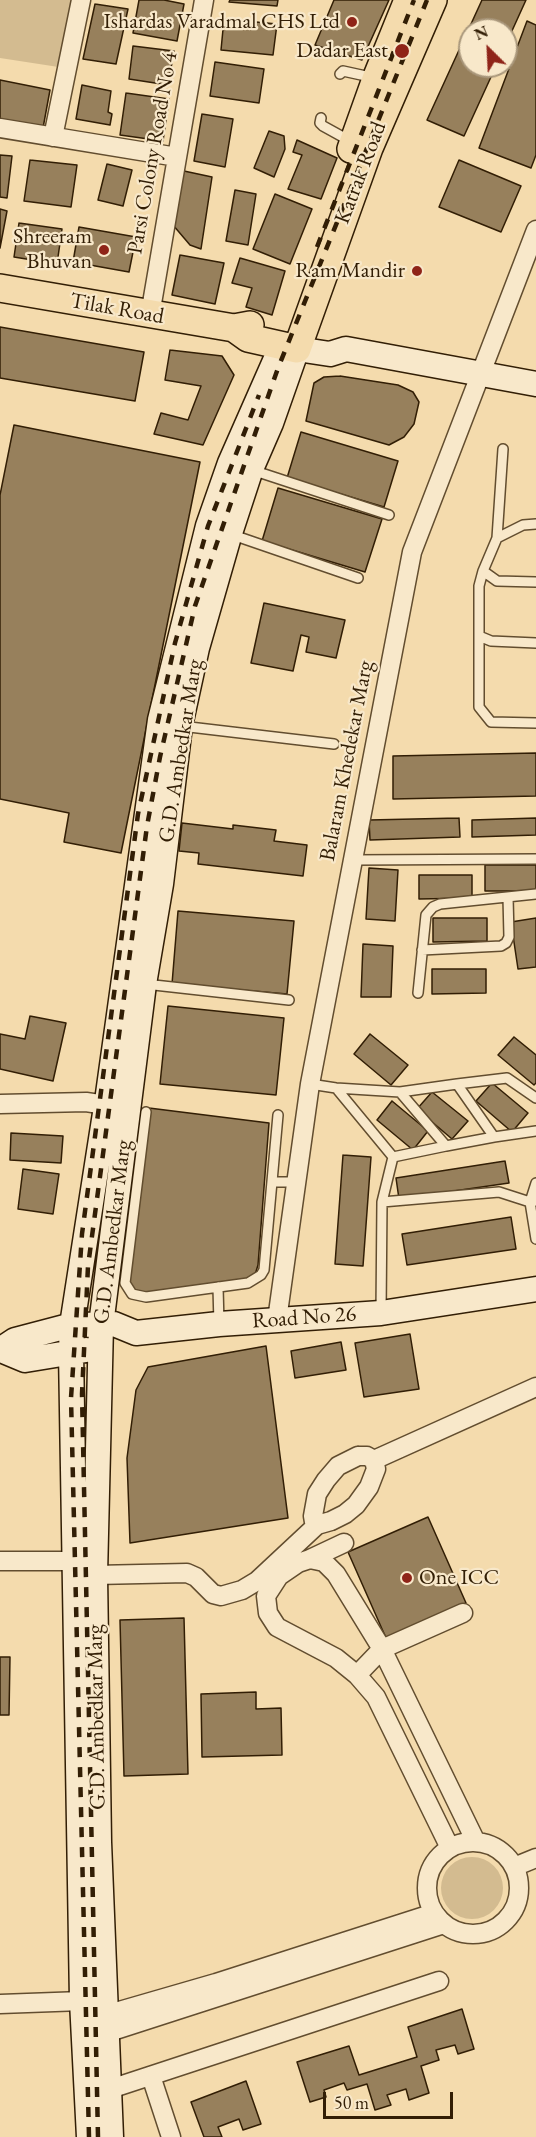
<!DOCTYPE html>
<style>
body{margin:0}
#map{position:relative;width:536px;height:2137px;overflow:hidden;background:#f4dbad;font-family:"EB Garamond",serif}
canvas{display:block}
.north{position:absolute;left:458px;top:18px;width:60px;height:60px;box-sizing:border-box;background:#f8e8ca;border:2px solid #a9977b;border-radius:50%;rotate:336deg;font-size:16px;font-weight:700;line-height:24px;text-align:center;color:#321e05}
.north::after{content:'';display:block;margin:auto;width:21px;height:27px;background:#8f2418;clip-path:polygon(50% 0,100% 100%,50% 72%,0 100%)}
.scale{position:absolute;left:323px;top:2092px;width:130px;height:27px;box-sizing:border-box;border:3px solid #321e05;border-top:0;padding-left:8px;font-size:18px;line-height:21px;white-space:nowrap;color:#321e05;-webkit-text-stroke:4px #f8e8ca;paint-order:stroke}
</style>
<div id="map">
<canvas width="536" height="2137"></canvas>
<div class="north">N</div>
<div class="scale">50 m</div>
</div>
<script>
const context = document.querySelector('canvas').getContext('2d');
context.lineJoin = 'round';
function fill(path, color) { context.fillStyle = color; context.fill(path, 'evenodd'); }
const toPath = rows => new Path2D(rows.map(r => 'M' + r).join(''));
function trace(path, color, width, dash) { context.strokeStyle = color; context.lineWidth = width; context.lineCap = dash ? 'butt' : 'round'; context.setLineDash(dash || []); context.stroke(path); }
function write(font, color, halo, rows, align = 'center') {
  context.font = font + ' "EB Garamond",serif'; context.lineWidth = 4.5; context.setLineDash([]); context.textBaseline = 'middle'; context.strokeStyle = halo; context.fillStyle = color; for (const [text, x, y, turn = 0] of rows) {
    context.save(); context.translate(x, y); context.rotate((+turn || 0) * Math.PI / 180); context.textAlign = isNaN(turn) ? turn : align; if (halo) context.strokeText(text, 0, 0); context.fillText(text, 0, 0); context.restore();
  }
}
const green = toPath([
 [0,0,80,0,65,68,0,58],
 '441 1888a31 31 0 1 1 62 0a31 31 0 1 1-62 0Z'
]);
const building = toPath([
 [139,0,164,0,184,4,177,41,133,33,139,0],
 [230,0,278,0,277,6,229,2,230,0],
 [334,0,389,0,362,60,315,45,334,0],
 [482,0,526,0,506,44,506,30,470,30,470,66,496,66,464,136,427,120,482,0],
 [95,4,128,9,116,64,83,59,95,4],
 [224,19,277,24,273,55,221,50,224,19],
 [527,21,536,25,536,155,531,168,479,148,527,21],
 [133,46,174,51,168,85,129,79,133,46],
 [215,62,264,69,259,103,210,96,215,62],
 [0,80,50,90,43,128,0,120,0,80],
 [82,85,111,91,108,112,112,114,110,125,76,119,82,85],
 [126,93,169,99,163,141,120,135,126,93],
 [202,114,233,119,225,167,194,161,202,114],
 [269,131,284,136,285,149,274,177,254,168,269,131],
 [297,140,337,158,321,199,288,189,302,155,293,152,297,140],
 [0,155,12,156,7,198,0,197,0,155],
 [30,160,77,165,71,207,24,201,30,160],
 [459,160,521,186,501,232,439,207,459,160],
 [107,164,132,170,123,206,98,200,107,164],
 [184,171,212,177,201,249,190,245,173,225,184,171],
 [235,190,256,194,248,245,226,241,235,190],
 [275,194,312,209,290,264,253,249,275,194],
 [0,209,7,211,0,248,0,209],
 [19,223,62,229,57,264,14,257,19,223],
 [79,227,136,237,129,272,73,262,79,227],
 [180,255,224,263,215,304,172,295,180,255],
 [240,258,285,271,272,315,246,307,252,288,232,283,240,258],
 [0,327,144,352,135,401,0,378,0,327],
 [170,350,222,356,234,375,203,445,154,434,161,413,188,420,201,386,165,380,170,350],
 [340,376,398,385,413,392,419,402,414,424,404,437,389,445,306,421,314,383,324,377,340,376],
 [14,425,200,462,121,853,64,842,69,813,0,799,0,495,14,425],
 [301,432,398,461,384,507,287,478,301,432],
 [278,488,382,519,365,572,262,541,278,488],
 [264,603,345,620,336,658,306,652,309,637,301,635,293,671,251,663,264,603],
 [536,753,536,796,393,799,393,756,536,753],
 [459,818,460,837,370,840,369,820,459,818],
 [536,818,536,835,472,837,472,820,536,818],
 [182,823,233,829,233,825,276,830,274,841,307,845,303,876,198,864,199,853,179,851,182,823],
 [485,865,536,865,536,891,485,891,485,865],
 [369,868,398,870,395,921,366,919,369,868],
 [419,875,472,875,472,898,419,899,419,875],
 [178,911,294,921,287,994,172,984,178,911],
 [433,918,487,918,487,941,433,942,433,918],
 [536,918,536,967,518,969,511,922,536,918],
 [363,944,393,946,391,997,361,997,363,944],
 [432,969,486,969,486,993,432,994,432,969],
 [168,1006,284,1018,276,1095,160,1084,168,1006],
 [30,1016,66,1023,53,1081,0,1069,0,1034,25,1039,30,1016],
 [370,1034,408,1065,391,1085,354,1054,370,1034],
 [514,1037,536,1055,536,1083,534,1085,498,1055,514,1037],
 [492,1083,528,1113,512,1132,476,1101,492,1083],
 [432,1092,468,1121,452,1139,417,1109,432,1092],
 [392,1101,428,1131,413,1150,377,1120,392,1101],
 [149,1108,269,1123,258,1265,254,1278,149,1295,133,1289,127,1282,149,1108],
 [11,1133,63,1136,61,1163,10,1160,11,1133],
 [343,1155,371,1157,363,1266,335,1264,343,1155],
 [505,1161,509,1183,399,1199,396,1178,505,1161],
 [23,1169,59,1174,53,1214,18,1209,23,1169],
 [511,1217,516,1249,407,1265,402,1234,511,1217],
 [410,1334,419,1389,364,1397,355,1343,410,1334],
 [341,1342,346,1370,295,1378,291,1351,341,1342],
 [266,1346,288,1518,130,1543,127,1458,136,1390,148,1367,266,1346],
 [428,1517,466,1603,386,1638,348,1552,428,1517],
 [184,1618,188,1774,124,1776,120,1620,184,1618],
 [0,1657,10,1657,9,1715,0,1715,0,1657],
 [256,1692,256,1709,281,1708,282,1755,202,1757,201,1694,256,1692],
 [462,2009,474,2049,458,2054,455,2045,436,2050,439,2060,421,2066,429,2093,409,2100,406,2089,387,2095,391,2105,375,2110,367,2084,347,2090,344,2083,324,2090,326,2097,310,2102,297,2062,349,2046,359,2075,417,2057,408,2027,462,2009],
 [246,2081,261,2124,243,2130,239,2119,218,2127,222,2137,204,2137,191,2102,246,2081]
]);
const lane = toPath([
 [340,74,343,71,375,78],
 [321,118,320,123,323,126,352,142],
 [252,470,389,515],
 [536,524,523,525,497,538,483,571,479,586,479,707,491,722,536,723],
 [230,534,358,578],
 [497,538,503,449],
 [483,571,497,581,536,582],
 [479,636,491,641,536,643],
 [181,726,334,744],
 [353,860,536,859],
 [422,950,501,946,506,943,509,937,508,897],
 [145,984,289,1000],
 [418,993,426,915,433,907,440,904,536,894],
 [310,1084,336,1088,400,1092,446,1146,494,1137,457,1084,507,1078,536,1098],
 [336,1088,393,1157,446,1146],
 [400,1092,457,1084],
 [146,1112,125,1283,132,1294,146,1297,248,1283,261,1275,264,1270,278,1115],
 [494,1137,536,1131],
 [272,1182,296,1182],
 [536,1183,530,1202,536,1239],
 [382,1202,499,1192,530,1202,536,1201],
 [218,1287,219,1324],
 [381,1313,382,1202,393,1157]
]);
const street = toPath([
 [0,128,177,157],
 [53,137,81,0],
 [150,315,204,0],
 [0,1104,86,1102,106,1105],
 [277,1320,310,1084,412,552,536,230],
 [358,1456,367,1456,374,1460,376,1469,369,1487,356,1505,345,1514,331,1521,317,1525,314,1522,313,1516,317,1494,326,1480,338,1466,358,1456],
 [374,1460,536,1387],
 [310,1559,344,1543],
 [0,1561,85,1561],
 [95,1575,187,1573,196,1577,213,1594,221,1596,242,1590,257,1581,317,1525],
 [357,1675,382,1649,463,1613],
 '427 1888a46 46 0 1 1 92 0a46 46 0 1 1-92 0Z',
 [450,1848,376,1697,357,1675,336,1658,277,1627,268,1613,266,1596,279,1576,298,1563,310,1559,324,1562,336,1574,382,1649,476,1842],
 [514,1867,536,1858],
 [0,2004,82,2001],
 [95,2018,216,1983,434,1913],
 [97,2036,444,1924],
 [151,2076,171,2137],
 [98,2093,439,1981]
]);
const secondary = toPath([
 [0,1350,15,1340,72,1325,114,1324,136,1333,219,1324,381,1313,536,1289],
 [1,1350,25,1360,86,1350],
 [89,2137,82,2001,71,1351,72,1325,108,1094,160,720,208,526,230,463,282,345],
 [111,2137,99,1842,95,1575,101,1325,144,984,161,884,180,726,197,648,230,533,251,469,271,423,297,349,330,354,346,349,536,384]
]);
const primary = toPath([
 [351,149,376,79,408,0],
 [0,288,234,328,250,325],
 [234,328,248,338,297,349,369,148,433,0]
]);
const rail = toPath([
 [317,247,414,0],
 [89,2137,71,1398,82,1234,138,814,175,643,208,526,259,395],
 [98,2137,82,1394,88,1266,147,826,160,757,195,606,278,368,427,0]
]);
const markers = [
 [352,22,6,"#8f2418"],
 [402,51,8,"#8f2418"],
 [104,250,6,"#8f2418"],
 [417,271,6,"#8f2418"],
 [407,1578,6,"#8f2418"]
];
const poiNames = [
 ["Ishardas Varadmal CHS Ltd",340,22],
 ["Dadar East",388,51],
 ["Shreeram",92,237],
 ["Bhuvan",92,262],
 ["Ram Mandir",405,271],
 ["One ICC",419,1578,"left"]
];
const streetNames = [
 ["Parsi Colony Road No 4",153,153,-80],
 ["Katrak Road",361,173,-69],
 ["Tilak Road",117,309,10],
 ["G.D. Ambedkar Marg",181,751,-81],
 ["Balaram Khedekar Marg",347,761,-79],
 ["G.D. Ambedkar Marg",113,1232,-83],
 ["Road No 26",304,1318,-4],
 ["G.D. Ambedkar Marg",97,1717,-91]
];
fill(green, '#d3bb90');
fill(building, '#97805c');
trace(building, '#321e05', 1.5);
trace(lane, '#624d2f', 12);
trace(street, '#624d2f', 21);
trace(secondary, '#321e05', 27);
trace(primary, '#321e05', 30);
trace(lane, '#f8e8ca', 9);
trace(street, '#f8e8ca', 18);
trace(secondary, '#f8e8ca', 24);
trace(primary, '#f4dbad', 27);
trace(rail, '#321e05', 4.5, [10, 10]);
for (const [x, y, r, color] of markers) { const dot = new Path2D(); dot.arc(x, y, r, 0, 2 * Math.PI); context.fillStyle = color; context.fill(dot); trace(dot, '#f8e8ca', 2); }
write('22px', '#321e05', '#f8e8ca', poiNames, 'right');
write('22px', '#321e05', '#f8e8ca', streetNames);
</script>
